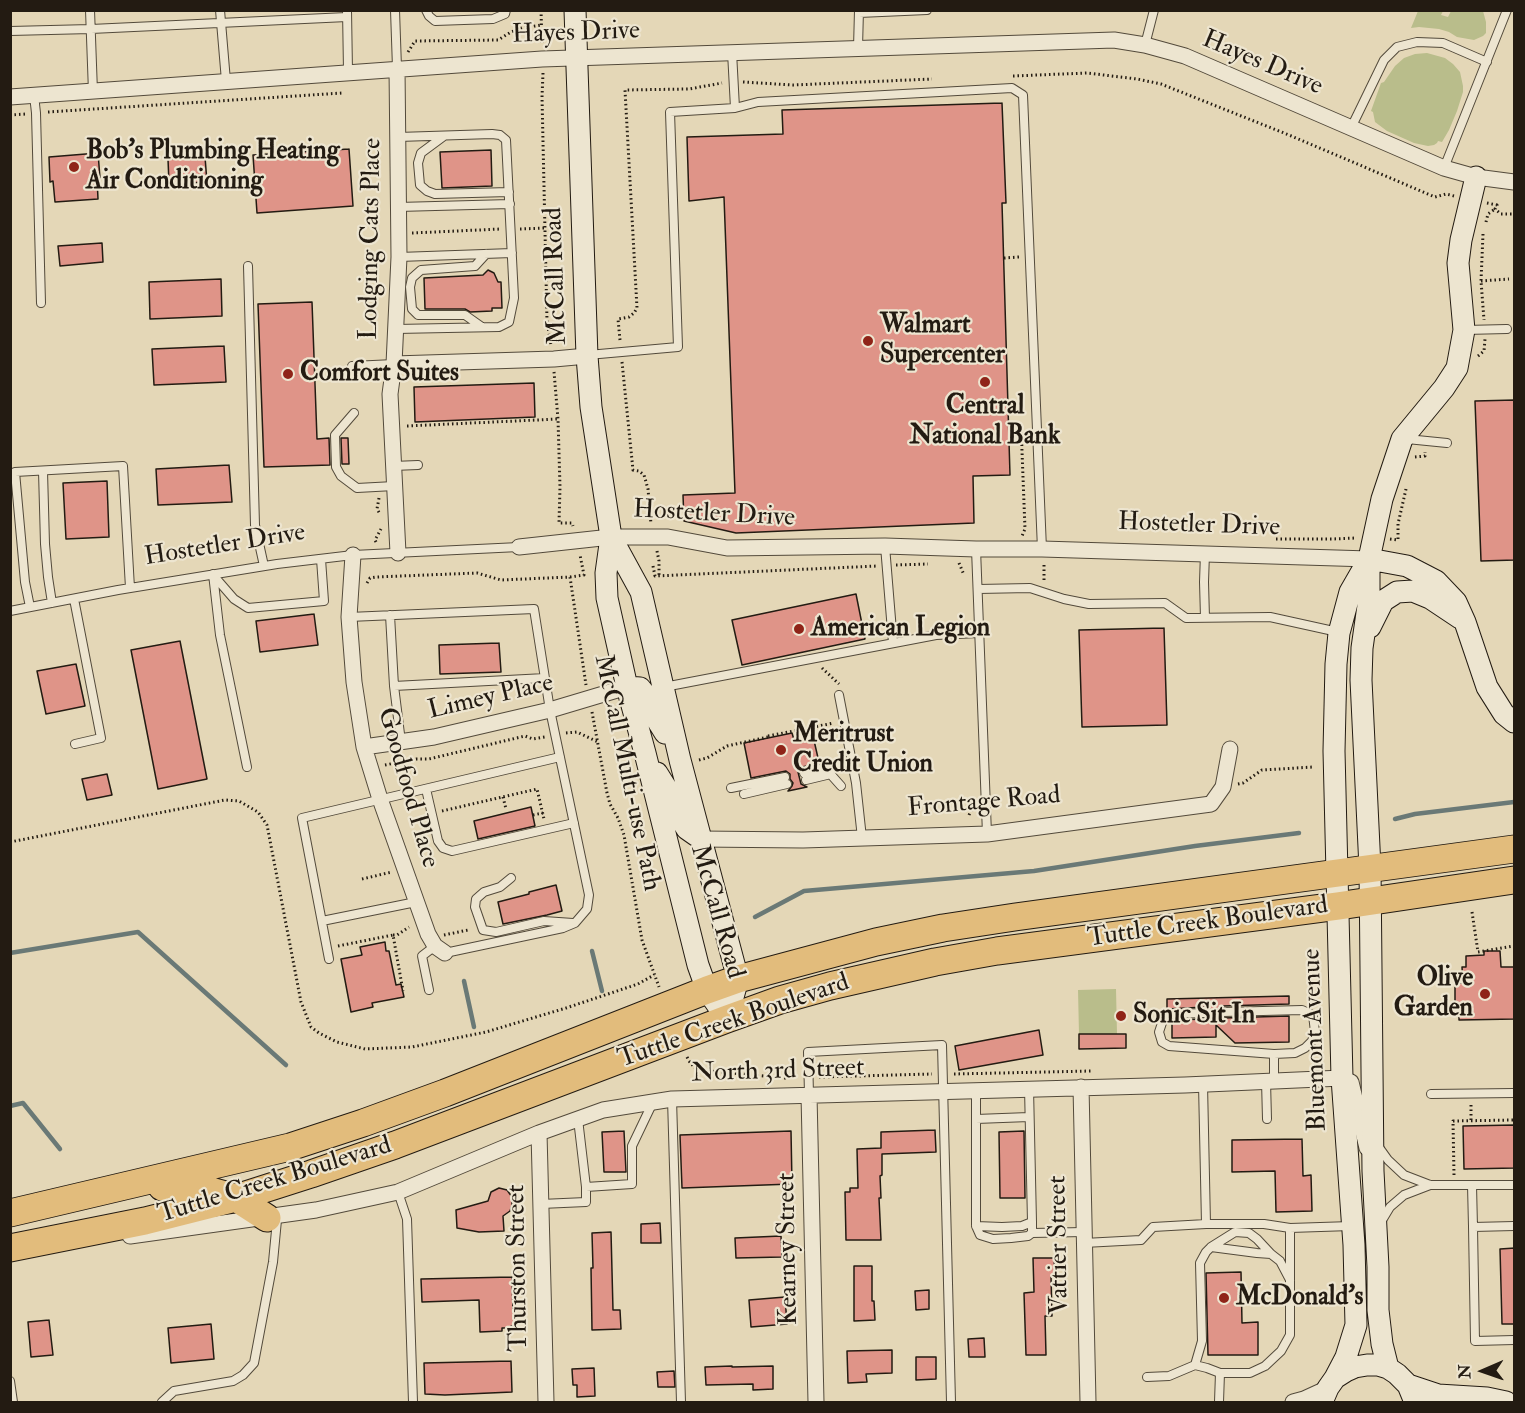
<!DOCTYPE html>
<style>
body{margin:0}
#map{position:relative;width:1525px;height:1413px;overflow:hidden;background:#e4d7b7;font-family:"IM FELL Double Pica",serif}
canvas{display:block}
.frame{position:absolute;inset:0;border:12px solid #231b12;pointer-events:none}
.north{position:absolute;left:1453px;top:1341px;width:60px;height:60px;-webkit-text-stroke:4px #ede5d0;paint-order:stroke;rotate:268deg;font-size:16px;font-weight:700;line-height:24px;text-align:center;color:#231b12}
.north::after{content:'';display:block;margin:auto;width:21px;height:27px;background:#231b12;clip-path:polygon(50% 0,100% 100%,50% 72%,0 100%)}
</style>
<div id="map">
<canvas width="1525" height="1413"></canvas>
<div class="frame"></div>
<div class="north">N</div>
</div>
<script>
const context = document.querySelector('canvas').getContext('2d');
context.lineJoin = 'round';
function fill(path, color) { context.fillStyle = color; context.fill(path, 'evenodd'); }
const toPath = rows => new Path2D(rows.map(r => 'M' + r).join(''));
function trace(path, color, width, dash) { context.strokeStyle = color; context.lineWidth = width; context.lineCap = dash ? 'butt' : 'round'; context.setLineDash(dash || []); context.stroke(path); }
function write(font, color, halo, rows, align = 'center') {
  context.font = font + ' "IM FELL Double Pica",serif'; context.lineWidth = 4.5; context.setLineDash([]); context.textBaseline = 'middle'; context.strokeStyle = halo; context.fillStyle = color; for (const [text, x, y, turn = 0] of rows) {
    context.save(); context.translate(x, y); context.rotate((+turn || 0) * Math.PI / 180); context.textAlign = isNaN(turn) ? turn : align; if (halo) context.strokeText(text, 0, 0); context.fillText(text, 0, 0); context.restore();
  }
}
const green = toPath([
 [1418,11,1443,11,1441,15,1448,17,1451,11,1483,11,1486,22,1486,33,1483,36,1474,40,1457,37,1449,32,1439,29,1419,27,1411,28],
 [1427,53,1445,58,1453,64,1460,72,1463,86,1463,92,1457,111,1449,130,1442,142,1438,141,1437,143,1434,145,1428,146,1414,143,1387,131,1375,122,1373,112,1371,111,1381,83,1384,82,1395,66,1404,58,1415,54],
 [1116,989,1117,1034,1079,1034,1078,990]
]);
const stream = toPath([
 [1395,819,1415,814,1514,802],
 [755,917,804,891,1034,871,1195,846,1299,833],
 [592,951,602,991],
 [10,953,138,932,286,1065],
 [464,981,474,1027],
 [10,1106,23,1103,60,1149]
]);
const building = toPath([
 [1002,103,1006,203,1002,203,1010,475,973,476,974,523,736,533,684,521,683,495,735,493,724,197,689,201,687,137,783,134,782,110,1002,103],
 [349,149,353,206,257,213,253,155,349,149],
 [491,150,492,186,442,188,440,152,491,150],
 [98,153,100,178,97,178,98,199,55,202,53,181,50,182,49,157,98,153],
 [205,157,207,182,169,184,168,159,205,157],
 [102,243,103,262,60,266,58,246,102,243],
 [488,270,494,273,498,282,501,282,502,308,492,308,492,311,470,312,465,309,425,309,424,278,483,275,488,270],
 [221,279,222,316,150,319,149,282,221,279],
 [312,302,317,439,329,438,330,465,264,467,258,304,312,302],
 [224,346,226,382,154,385,152,349,224,346],
 [534,383,535,417,415,422,414,387,534,383],
 [1515,400,1515,560,1481,561,1475,401,1515,400],
 [341,438,348,438,349,464,342,464,341,438],
 [229,465,232,502,158,505,156,469,229,465],
 [107,481,109,537,66,539,63,483,107,481],
 [856,594,865,639,742,665,732,620,856,594],
 [314,614,318,645,260,652,256,621,314,614],
 [1164,628,1167,725,1082,727,1079,630,1164,628],
 [180,641,207,779,158,789,131,650,180,641],
 [499,643,501,672,440,674,439,645,499,643],
 [76,664,85,706,46,714,37,671,76,664],
 [792,733,794,740,813,736,818,758,816,758,817,764,802,767,798,772,801,784,807,787,788,791,792,786,793,783,790,779,790,774,786,771,751,778,744,743,792,733],
 [107,774,112,795,87,800,82,779,107,774],
 [531,807,535,826,478,839,474,821,531,807],
 [556,885,562,911,547,915,503,924,498,902,529,894,529,892,556,885],
 [385,942,386,951,389,951,396,985,401,984,404,997,372,1003,373,1007,351,1012,341,959,362,955,360,947,385,942],
 [1484,951,1500,951,1501,967,1515,967,1515,1019,1459,1020,1459,1004,1455,1004,1455,983,1463,983,1462,967,1466,967,1466,956,1484,955,1484,951],
 [1289,996,1289,1004,1223,1006,1219,1007,1217,1012,1218,1016,1223,1018,1289,1016,1289,1042,1235,1043,1216,1025,1216,1037,1172,1038,1172,1020,1207,1019,1211,1016,1212,1012,1209,1008,1206,1007,1167,1009,1167,999,1289,996],
 [1039,1030,1043,1055,959,1070,955,1046,1039,1030],
 [1079,1034,1126,1034,1126,1048,1079,1049,1079,1034],
 [1515,1125,1515,1168,1464,1169,1463,1126,1515,1125],
 [935,1130,936,1152,882,1154,882,1175,880,1176,881,1198,879,1198,881,1240,846,1240,845,1192,850,1192,850,1188,858,1188,857,1149,881,1148,881,1132,935,1130],
 [624,1131,626,1172,604,1172,602,1132,624,1131],
 [791,1131,792,1184,682,1188,680,1135,791,1131],
 [1024,1131,1025,1198,1000,1198,999,1132,1024,1131],
 [1302,1139,1303,1176,1311,1175,1312,1211,1276,1212,1275,1171,1232,1172,1232,1140,1302,1139],
 [499,1188,507,1190,512,1197,512,1205,510,1211,503,1216,504,1231,479,1232,457,1228,456,1210,488,1201,491,1192,499,1188],
 [660,1223,661,1243,641,1243,641,1224,660,1223],
 [611,1232,613,1310,620,1310,621,1329,592,1330,591,1268,593,1268,592,1233,611,1232],
 [781,1236,782,1257,736,1258,735,1238,781,1236],
 [1515,1248,1515,1324,1502,1324,1500,1249,1515,1248],
 [1033,1258,1054,1258,1055,1276,1051,1276,1052,1316,1045,1316,1046,1355,1026,1355,1024,1293,1034,1292,1033,1258],
 [854,1266,872,1266,872,1301,874,1301,875,1320,854,1321,854,1266],
 [1241,1272,1242,1323,1258,1322,1258,1355,1208,1355,1206,1273,1241,1272],
 [512,1277,513,1312,514,1312,515,1326,511,1326,511,1328,502,1328,502,1331,480,1332,479,1300,422,1302,421,1279,512,1277],
 [929,1290,929,1309,916,1310,915,1291,929,1290],
 [785,1297,787,1324,751,1327,749,1300,785,1297],
 [49,1320,53,1355,31,1357,28,1322,49,1320],
 [211,1324,214,1359,171,1363,168,1328,211,1324],
 [984,1338,985,1357,969,1357,968,1339,984,1338],
 [892,1350,892,1373,866,1374,867,1382,848,1383,847,1351,892,1350],
 [916,1357,936,1357,936,1379,916,1380,916,1357],
 [511,1361,512,1392,445,1395,425,1394,424,1363,511,1361],
 [732,1366,732,1367,773,1366,773,1389,753,1390,753,1384,706,1385,705,1367,732,1366],
 [594,1368,595,1396,577,1397,577,1385,573,1385,572,1369,594,1368],
 [674,1371,675,1387,658,1387,657,1372,674,1371]
]);
const path = toPath([
 [541,10,542,45],
 [408,52,415,41,498,40,511,32,522,28,541,25],
 [543,73,542,97,547,321,551,345],
 [1013,76,1087,73,1137,79,1161,84,1289,135,1435,197,1446,194,1454,196],
 [743,82,793,85,932,79],
 [48,112,342,93],
 [10,115,26,114],
 [1487,203,1497,205,1495,209,1501,214,1514,214],
 [1486,222,1488,214,1495,209],
 [520,229,545,228],
 [412,233,501,229],
 [1483,234,1481,281,1484,320],
 [1004,258,1019,257],
 [1481,281,1509,279],
 [620,340,618,319,629,317,634,313,637,308,625,90,689,89,722,83],
 [1478,356,1484,351,1485,339],
 [622,362,633,470,639,471,644,475,648,489,651,524],
 [554,372,558,419,560,487,559,523,572,523,573,526],
 [1009,425,1021,425,1025,529,1022,536],
 [407,426,558,419],
 [1415,457,1425,456,1425,452],
 [379,498,377,509,380,514],
 [1276,539,1333,539,1356,538],
 [1390,539,1398,540,1398,524,1406,489],
 [376,542,375,540,381,529],
 [657,551,659,561,659,575],
 [959,563,964,575],
 [896,565,928,564],
 [653,566,655,576,877,566],
 [570,577,586,685],
 [1044,580,1044,562],
 [367,583,370,578,376,577,477,573,501,580,570,577,584,575,580,555],
 [822,668,839,684],
 [592,712,607,793,610,804,618,818,624,835,642,940,659,987],
 [566,733,577,732,598,742],
 [768,736,834,723],
 [699,760,707,758,727,746,768,737],
 [385,765,416,759,429,759,525,736,533,739,545,737],
 [1238,784,1243,783,1262,770,1313,767],
 [503,797,506,809],
 [442,811,537,789,544,819],
 [533,815,543,813],
 [969,815,974,804],
 [10,842,225,800,239,801,258,812,267,825,301,1002,311,1027,319,1033,337,1042,365,1049,412,1047,486,1032,566,1008,638,984,654,975],
 [362,879,392,872],
 [1472,912,1478,952,1514,946],
 [393,935,397,935,409,927],
 [444,935,468,930],
 [338,946,393,935,403,991],
 [687,1057,689,1061,695,1068,710,1071,785,1078,797,1077],
 [954,1074,1091,1071],
 [819,1077,932,1074],
 [1471,1105,1471,1121],
 [1454,1175,1453,1121,1514,1120]
]);
const lane = toPath([
 [90,10,93,92],
 [220,10,226,81],
 [347,10,348,71],
 [395,10,397,68],
 [426,10,429,16,435,21,493,19,505,14,506,10],
 [859,13,927,10],
 [10,31,91,29,347,17],
 [1145,45,1154,10],
 [858,48,859,10],
 [732,52,735,108],
 [34,95,36,113,41,303],
 [1351,128,1384,60,1397,47,1417,42,1443,43,1487,62],
 [444,136,421,153,418,163,420,185,427,191,435,194,509,192],
 [1444,168,1507,10],
 [398,207,510,204],
 [399,257,512,253],
 [248,266,255,525,264,566],
 [482,327,465,315,418,315,412,309,410,287,412,278,421,270,475,266,486,254],
 [396,329,499,327,509,322,514,298,506,140,500,135,492,134,398,137],
 [1465,330,1507,329],
 [588,355,678,347,670,112,735,108,758,102,1012,88,1023,95,1042,549],
 [352,366,394,364],
 [354,413,335,435,336,467,341,476,357,488,394,486],
 [1407,439,1447,443],
 [393,466,418,465],
 [43,471,45,544,48,577,52,603],
 [885,546,893,643],
 [976,549,987,834],
 [1205,553,1204,582,1205,618],
 [213,574,220,635,247,767],
 [214,576,234,599,248,608,324,601,321,559],
 [978,589,1030,588,1064,599,1089,604,1165,603,1186,618,1270,617,1338,632],
 [74,599,101,738,75,744],
 [30,607,25,582,15,472,123,466,130,588],
 [10,611,118,590,277,564,353,555,519,547],
 [390,615,394,686,401,742],
 [349,617,534,609,550,710,589,895,587,909,575,923,563,928,445,953],
 [394,686,545,678],
 [664,687,936,635,979,633],
 [839,695,856,783,862,838],
 [804,773,825,768,841,786],
 [806,780,831,774],
 [731,788,785,777],
 [426,789,438,841,443,848,452,851,574,823],
 [744,794,787,784],
 [511,878,500,887,484,892,476,899,475,907,483,930,496,932,544,921,573,923],
 [322,921,416,902],
 [329,959,302,818,560,757],
 [429,990,422,956,435,946],
 [1206,1013,1170,1014,1163,1020,1159,1032,1162,1042,1169,1046,1274,1054,1295,1053,1305,1048,1312,1041,1315,1032,1313,1015,1302,1010,1223,1012],
 [1274,1054,1274,1081],
 [1266,1081,1267,1119],
 [1203,1084,1206,1224],
 [976,1090,976,1226,1002,1227,1022,1226,1032,1222,1029,1088],
 [1431,1094,1514,1093],
 [809,1095,808,1052,942,1045,951,1402],
 [672,1099,681,1402],
 [578,1119,586,1187,632,1184,632,1146,653,1102],
 [976,1119,1029,1117],
 [1378,1146,1388,1160,1404,1175,1430,1185,1514,1185],
 [1472,1185,1473,1227],
 [398,1192,407,1219,413,1402],
 [541,1204,586,1202,586,1187],
 [1381,1222,1390,1207,1404,1195,1430,1185],
 [976,1226,980,1235,993,1239,1011,1238,1028,1236,1032,1233,1032,1222],
 [1514,1226,1473,1227,1475,1341,1514,1340],
 [1032,1233,1084,1232],
 [1084,1243,1141,1240,1153,1227,1206,1224,1264,1224,1290,1228,1351,1226],
 [1211,1247,1257,1253,1271,1254],
 [1195,1365,1202,1341,1200,1263,1206,1252,1211,1247,1235,1232,1249,1233,1257,1239,1271,1254,1280,1261,1290,1280],
 [1220,1373,1250,1373,1265,1366,1281,1351,1290,1335,1290,1228],
 [1147,1377,1169,1376,1195,1365,1207,1368,1220,1373,1219,1402],
 [10,1381,13,1402],
 [162,1402,174,1391,233,1381,243,1375,254,1363,273,1262,277,1220]
]);
const street = toPath([
 [397,68,399,257,394,364,390,394,398,553],
 [10,97,542,59,1114,40,1145,45,1185,56,1444,168,1476,177,1514,182],
 [394,364,554,359,587,356],
 [519,547,611,537,668,537,727,548,885,546,976,549,1042,549,1369,559],
 [353,555,349,617,354,682,364,747,380,799,428,934,435,946,445,953],
 [364,747,434,737,550,710,627,687],
 [700,839,803,840,987,834,1211,804,1223,787,1230,749],
 [1081,1087,1088,1402],
 [809,1095,816,1402],
 [539,1133,546,1402],
 [130,1236,316,1210,398,1192,539,1133,603,1110,672,1099,1185,1085,1342,1078,1351,1082,1367,1148],
 [1293,1402,1304,1399,1328,1388]
]);
const secondary = toPath([
 [575,10,587,356,591,407,611,537,606,573,607,598,627,687,645,753,698,965,707,990,727,1019],
 [611,537,641,592,680,760,738,979,727,1019],
 [1369,559,1407,566,1436,581,1456,602,1465,622,1487,687,1504,714,1514,722],
 [1370,627,1383,601,1397,592,1413,591,1430,598,1460,618],
 [627,687,640,688,649,699,657,720,665,733],
 [657,773,672,797,680,818,687,829,697,836],
 [1388,1368,1382,1344,1378,1310,1378,1267,1373,1171,1370,868,1361,680,1362,648,1369,599,1369,559,1382,499,1402,439,1444,388,1457,368,1464,330,1458,263,1461,240,1476,177],
 [1335,1378,1346,1357,1356,1325,1354,1245,1342,1078,1334,751,1336,664,1339,633,1350,592,1369,559],
 [1408,1385,1438,1395,1487,1398,1506,1402],
 [1322,1402,1328,1388,1335,1378,1346,1371,1355,1367,1367,1365,1378,1365,1388,1368,1397,1374,1408,1385,1415,1402]
]);
const highway = toPath([
 [162,1187,173,1186,200,1188,236,1198,267,1218],
 [10,1213,290,1147,363,1123,445,1093,707,990,738,979,876,942,943,928,1015,917,1514,849],
 [10,1248,145,1221,236,1198,311,1174,395,1145,727,1019,780,1000,830,986,935,962,997,951,1338,906,1514,880]
]);
const markers = [
 [74,167,6,"#8f2418"],
 [868,341,6,"#8f2418"],
 [288,374,6,"#8f2418"],
 [985,382,6,"#8f2418"],
 [799,629,6,"#8f2418"],
 [781,750,6,"#8f2418"],
 [1485,994,6,"#8f2418"],
 [1121,1016,6,"#8f2418"],
 [1224,1298,6,"#8f2418"]
];
const streetNames = [
 ["Hayes Drive",576,34,-2],
 ["Hayes Drive",1262,64,23],
 ["Lodging Cats Place",372,239,-89],
 ["McCall Road",557,276,-92],
 ["Hostetler Drive",714,515,3],
 ["Hostetler Drive",1199,526,2],
 ["Hostetler Drive",225,546,-9],
 ["Limey Place",491,698,-13],
 ["McCall Multi-use Path",626,773,78],
 ["Goodfood Place",407,788,74],
 ["Frontage Road",984,803,-5],
 ["McCall Road",716,912,74],
 ["Tuttle Creek Boulevard",1208,923,-8],
 ["Tuttle Creek Boulevard",734,1022,-19],
 ["Bluemont Avenue",1316,1040,-92],
 ["North 3rd Street",778,1072,-2],
 ["Tuttle Creek Boulevard",275,1181,-17],
 ["Vattier Street",1060,1245,-91],
 ["Kearney Street",789,1249,-91],
 ["Thurston Street",519,1268,-91]
];
const poiNames = [
 ["Bob's Plumbing Heating",86,152],
 ["Air Conditioning",86,182],
 ["Walmart",880,326],
 ["Supercenter",880,356],
 ["Comfort Suites",300,374],
 ["Central",985,407,"center"],
 ["National Bank",985,437,"center"],
 ["American Legion",811,629],
 ["Meritrust",793,735],
 ["Credit Union",793,765],
 ["Olive",1473,979,"right"],
 ["Garden",1473,1009,"right"],
 ["Sonic Sit In",1133,1016],
 ["McDonald's",1236,1298]
];
fill(green, '#b9bd8b');
trace(stream, '#6a7976', 4.5);
fill(building, '#df9488');
trace(building, '#231b12', 1.5);
trace(lane, '#534a3b', 10);
trace(street, '#534a3b', 17);
trace(secondary, '#231b12', 23);
trace(highway, '#231b12', 29);
trace(path, '#231b12', 3, [1.5, 3]);
trace(lane, '#ede5d0', 8);
trace(street, '#ede5d0', 15);
trace(secondary, '#ede5d0', 21);
trace(highway, '#e2bc7c', 27);
for (const [x, y, r, color] of markers) { const dot = new Path2D(); dot.arc(x, y, r, 0, 2 * Math.PI); context.fillStyle = color; context.fill(dot); trace(dot, '#ede5d0', 2); }
write('26px', '#231b12', '#ede5d0', streetNames);
write('bold 26px', '#231b12', '#ede5d0', poiNames, 'left');
</script>
